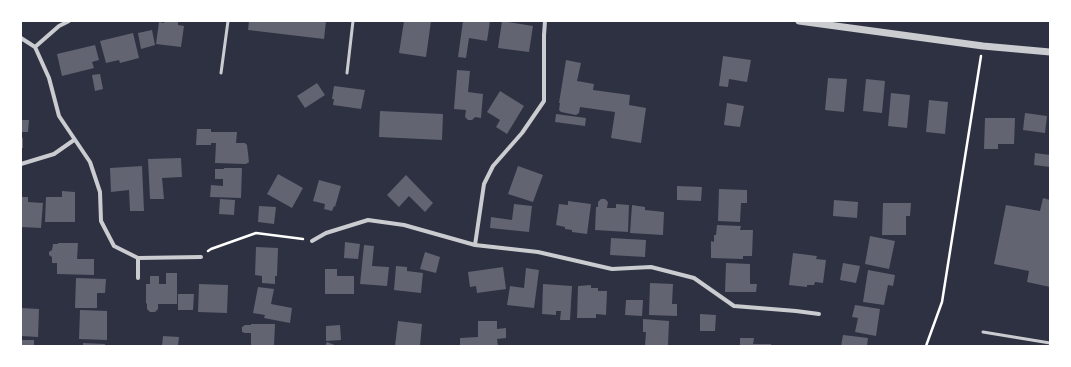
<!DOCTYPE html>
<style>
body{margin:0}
#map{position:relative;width:1071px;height:367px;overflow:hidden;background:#2d3142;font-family:"Archivo Narrow",sans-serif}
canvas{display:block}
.frame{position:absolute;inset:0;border:22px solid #fff;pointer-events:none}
</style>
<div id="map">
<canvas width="1071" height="367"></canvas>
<div class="frame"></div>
</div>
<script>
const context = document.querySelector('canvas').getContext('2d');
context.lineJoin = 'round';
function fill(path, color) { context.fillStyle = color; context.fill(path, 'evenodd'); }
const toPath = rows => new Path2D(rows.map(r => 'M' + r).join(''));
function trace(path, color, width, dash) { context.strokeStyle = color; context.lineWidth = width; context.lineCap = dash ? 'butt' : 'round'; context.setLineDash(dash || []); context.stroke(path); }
const building = toPath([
 [165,21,178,21,178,25,184,26,181,47,156,44,159,22,164,23],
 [249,21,326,21,324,39,248,30],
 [404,21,431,21,426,57,399,53],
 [463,21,490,21,487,41,469,38,466,58,458,57],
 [502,21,533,26,529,52,498,48],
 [152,30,155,45,141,49,138,33],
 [133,33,139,58,120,63,119,60,106,63,100,41],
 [95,45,99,60,92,62,94,68,62,76,57,54],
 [723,56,751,60,747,82,729,79,728,87,719,86],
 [566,60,581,63,577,81,594,84,593,90,630,95,629,105,646,108,641,143,611,138,615,112,580,107,579,113,576,115,561,112,559,110,560,103,559,103],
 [457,70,470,71,468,92,483,94,481,118,475,117,472,120,468,120,465,117,466,110,454,109],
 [100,74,103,89,95,91,92,75],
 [828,78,847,79,844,112,825,110],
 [866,79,885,81,882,113,863,111],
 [317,83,325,95,305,108,297,96],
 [334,86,365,90,361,109,333,105,334,99,332,99],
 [500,91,524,106,507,134,496,127,500,120,487,112],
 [891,93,910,95,907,128,888,126],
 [929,100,948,102,945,134,926,132],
 [727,103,744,106,740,127,724,125],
 [380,111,443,114,442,140,379,137],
 [1025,113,1047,116,1045,133,1023,130],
 [556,114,586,118,585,126,555,122],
 [985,118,1015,118,1014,144,998,144,998,149,984,149],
 [21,120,29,120,28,132,21,132],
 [197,129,211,129,211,132,237,132,236,143,245,143,247,145,249,162,246,164,215,163,216,143,211,143,211,145,196,145],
 [21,138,23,138,23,148,21,148],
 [1035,153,1050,155,1050,167,1034,165],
 [181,158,182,177,162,178,164,199,150,199,148,159],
 [142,166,144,211,130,211,129,190,111,192,110,168],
 [518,166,543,175,533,202,508,194],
 [224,168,242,168,241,198,210,197,211,185,223,186,223,179,215,179,215,169,224,169],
 [278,174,303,188,292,208,267,194],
 [406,175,433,203,425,212,409,196,399,207,387,195],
 [319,180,341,186,335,207,334,206,332,211,324,209,325,204,313,201],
 [677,186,702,187,701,201,677,200],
 [719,189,747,190,747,203,741,203,740,222,718,221],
 [62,191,75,192,75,222,45,222,46,197,62,197],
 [21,197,28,197,28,202,43,203,41,228,21,227],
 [1043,198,1050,200,1050,287,1027,282,1029,271,994,264,1006,205,1040,211],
 [220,199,235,200,234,215,219,214],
 [601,199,605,199,608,202,607,208,616,208,616,204,629,205,628,232,595,230,596,207,598,207,598,202],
 [834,200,858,202,857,218,833,216],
 [568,201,591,204,587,234,572,232,572,230,565,229,565,227,556,225,559,204,568,205],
 [883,203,911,203,910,216,906,216,906,235,882,235],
 [514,204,532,206,529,232,490,228,491,217,512,220],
 [632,205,645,207,645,210,664,212,663,235,630,233],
 [259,206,276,207,274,224,258,222],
 [717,225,741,226,740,230,753,230,752,256,743,256,743,259,711,258,711,241,714,242,714,235,716,235],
 [870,236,895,241,889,269,865,264],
 [611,238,646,240,645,257,610,255],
 [345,242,360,244,358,259,344,258],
 [58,243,78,243,77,259,94,259,94,275,57,274,57,263,52,263,52,257,49,255,49,252,52,250,53,244,58,244],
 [364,245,374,246,372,266,389,267,387,286,360,284],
 [256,247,278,248,277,276,275,276,275,284,262,283,262,276,255,275],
 [425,252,440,257,436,273,420,269],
 [793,253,817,256,816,259,826,260,823,283,815,282,814,285,807,285,807,287,789,285],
 [726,263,750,264,750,284,757,284,756,292,725,292],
 [843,263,860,266,856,283,840,280],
 [396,266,407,267,407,271,423,273,421,293,394,290],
 [503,267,506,289,477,293,476,286,470,287,468,272],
 [526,268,539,270,534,308,507,305,510,286,524,288],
 [325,269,337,269,337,276,354,276,354,294,325,294],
 [868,270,895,275,893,286,888,285,884,305,863,302],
 [166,273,177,273,177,304,158,304,158,309,155,312,150,312,147,309,147,303,146,304,146,284,150,284,150,276,159,276,159,284,166,284],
 [76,278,106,279,105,293,97,293,97,308,75,308],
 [650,283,673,284,672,304,677,304,677,316,649,315],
 [199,284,228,285,227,313,198,312],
 [543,284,572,286,570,320,560,320,561,311,556,311,556,315,542,314],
 [591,285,591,288,598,288,598,291,607,291,606,315,596,314,596,318,577,318,578,286],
 [258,287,274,289,271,304,292,308,290,323,264,318,265,315,253,313],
 [178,294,194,294,193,310,178,310],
 [626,300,643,300,642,316,625,315],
 [855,305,880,309,876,336,855,332,858,318,852,317],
 [21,308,39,309,38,337,21,336],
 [80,310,107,311,107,340,79,339],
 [700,314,716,315,715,331,700,331],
 [643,319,669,321,668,346,645,346,646,332,643,332],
 [398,321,422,324,420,346,395,346],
 [478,321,497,321,497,329,506,328,506,338,497,339,498,346,460,346,460,338,478,337],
 [251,324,275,324,274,346,251,346,251,333,245,333,242,332,242,327,245,325,251,325],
 [340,325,341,340,326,341,326,326],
 [843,335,868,338,867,346,841,346],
 [163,336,179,337,178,346,162,346],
 [740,338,754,338,753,344,771,344,771,346,740,346],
 [21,340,34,340,34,346,21,346],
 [327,342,337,346,325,346],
 [83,343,105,344,105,346,83,346]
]);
const path = toPath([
 [208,251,211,249,256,233,303,239],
 [926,346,942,302,981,56]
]);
const service = toPath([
 [221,73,228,21],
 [347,73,353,21],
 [983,332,1050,343]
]);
const minor = toPath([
 [21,38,35,47,49,78,59,116,90,162,100,192,101,221,114,246,138,258,201,257],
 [35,47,59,26,69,21],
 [21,164,54,154,74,140],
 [312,241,326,233,368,220,404,225,475,245,538,252,612,269,651,267,694,278,734,306,796,311,819,314],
 [475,245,484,184,493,166,522,133,544,101,544,35,545,21],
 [138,278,138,258]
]);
const tertiary = toPath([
 [799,21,983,46,1050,52]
]);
fill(building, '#626471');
trace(path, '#fff', 2.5);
trace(service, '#caccd0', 3);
trace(minor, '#caccd0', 4);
trace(tertiary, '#caccd0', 7);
</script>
